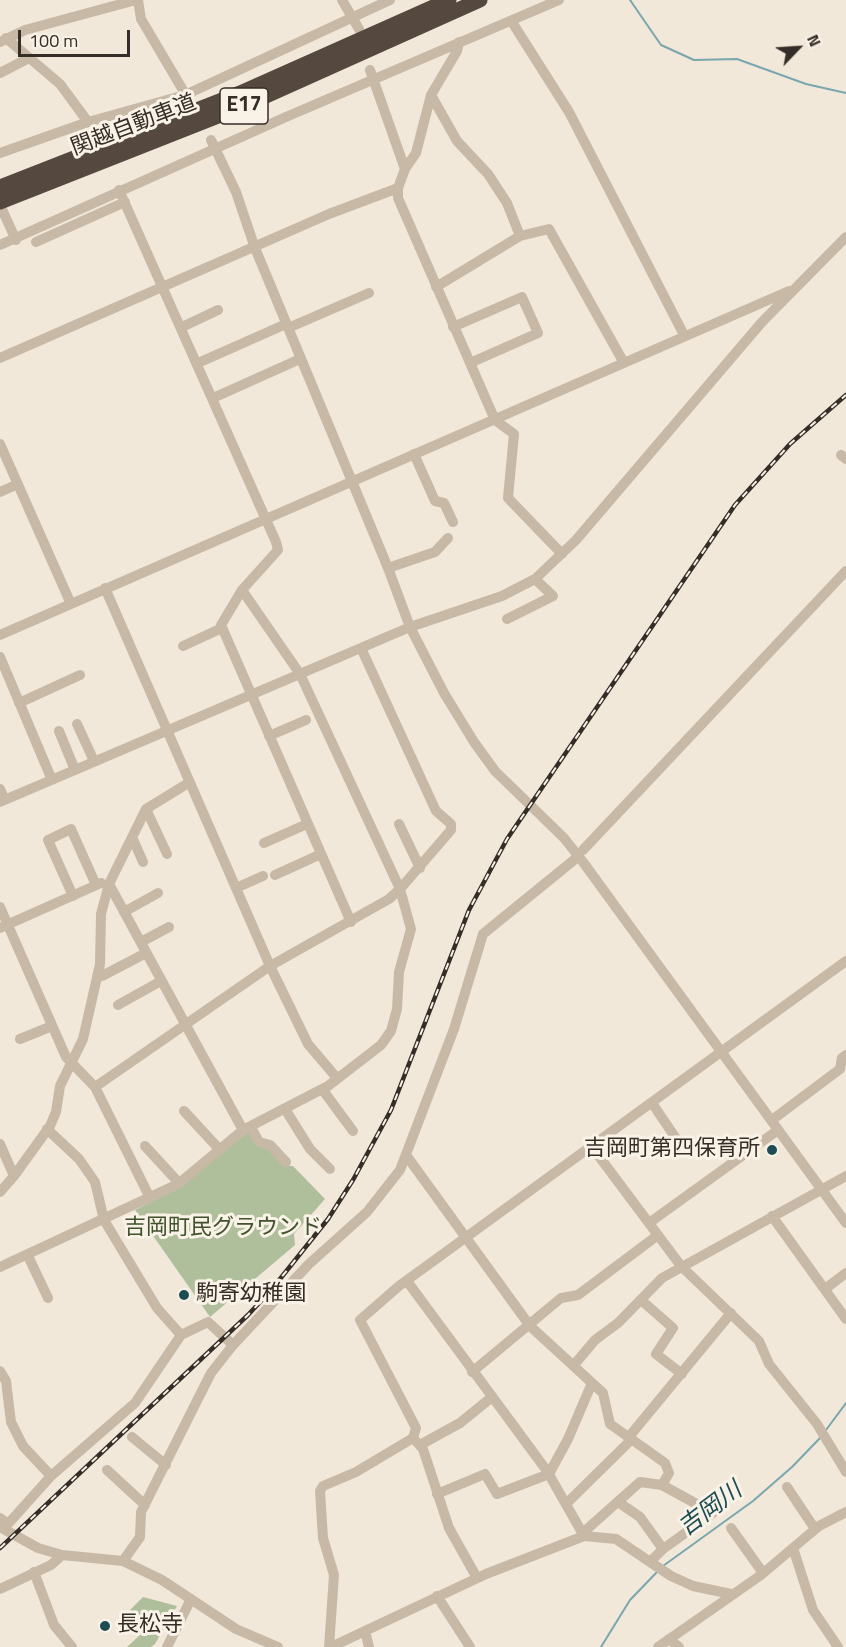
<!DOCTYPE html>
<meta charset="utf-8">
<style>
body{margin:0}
#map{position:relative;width:846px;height:1647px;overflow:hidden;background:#f1e8da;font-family:"Titillium Web",sans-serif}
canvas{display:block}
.north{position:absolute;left:768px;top:18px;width:60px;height:60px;-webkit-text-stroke:4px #f9f2e6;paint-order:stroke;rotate:65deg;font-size:16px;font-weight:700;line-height:24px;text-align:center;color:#352d27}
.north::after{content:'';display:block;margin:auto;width:21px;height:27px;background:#352d27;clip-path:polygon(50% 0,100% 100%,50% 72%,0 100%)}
.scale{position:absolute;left:18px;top:30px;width:112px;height:27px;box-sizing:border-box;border:3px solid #352d27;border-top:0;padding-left:8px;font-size:18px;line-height:21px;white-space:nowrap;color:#352d27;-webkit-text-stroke:4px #f9f2e6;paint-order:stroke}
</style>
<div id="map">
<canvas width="846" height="1647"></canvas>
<div class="north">N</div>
<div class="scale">100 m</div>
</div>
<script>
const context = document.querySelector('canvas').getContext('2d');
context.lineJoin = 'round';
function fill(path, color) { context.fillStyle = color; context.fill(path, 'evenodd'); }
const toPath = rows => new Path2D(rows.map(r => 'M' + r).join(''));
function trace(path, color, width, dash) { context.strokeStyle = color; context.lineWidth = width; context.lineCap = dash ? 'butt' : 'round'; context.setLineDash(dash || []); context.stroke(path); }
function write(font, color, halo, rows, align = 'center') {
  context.font = font + ' "Titillium Web","Noto Sans JP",sans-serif'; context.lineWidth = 6; context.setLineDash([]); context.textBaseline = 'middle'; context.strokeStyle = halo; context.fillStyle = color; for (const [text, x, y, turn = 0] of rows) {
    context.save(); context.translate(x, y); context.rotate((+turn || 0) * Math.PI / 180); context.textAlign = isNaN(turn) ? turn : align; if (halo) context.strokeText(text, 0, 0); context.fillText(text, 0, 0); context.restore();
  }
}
const green = toPath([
 [248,1132,269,1147,285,1166,293,1166,325,1199,294,1234,295,1245,210,1317,135,1210,178,1188],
 [143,1597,177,1606,155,1644,151,1647,127,1647,141,1634,124,1616]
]);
const stream = toPath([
 [630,0,661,45,694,60,737,59,806,84,846,93],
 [826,1430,846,1403],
 [663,1566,753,1501,792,1467,821,1437],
 [601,1647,630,1600,657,1572]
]);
const minor = toPath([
 [138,0,141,19,190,102],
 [342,0,359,29],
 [512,22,569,112,684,335],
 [6,38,60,84,88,122],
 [0,42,25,30,136,0],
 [370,70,405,169,398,188,398,198,495,420,514,434,508,498,562,554],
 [0,73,29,58],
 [431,95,457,141,488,174,507,203,520,236,549,229,624,363],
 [211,140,236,192,255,248,388,568,410,627,444,693,474,742,495,771,564,838,583,862,846,1223],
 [0,153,88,122,185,95,390,0],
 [405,169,416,153,431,95,457,51,459,42],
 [119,190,276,542,278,550,242,590,221,625,351,922],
 [0,205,16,240],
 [36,242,125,202],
 [0,245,286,117,559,0],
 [436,287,520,236],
 [182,327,218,310],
 [453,327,522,297,538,333,470,363],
 [288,328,369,293],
 [0,358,329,214,398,188],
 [198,363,286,324],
 [213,398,300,359],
 [0,444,71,604],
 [414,454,435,501,444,503,453,522],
 [841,455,846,459],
 [0,492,18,484],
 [388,568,435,552,448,538],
 [105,588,270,966,308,1044,336,1077],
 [507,619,553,596,535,579],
 [0,635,789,291],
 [183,646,222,628],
 [0,657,52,780],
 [19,703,80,675],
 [77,724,94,761],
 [59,731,75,770],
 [269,736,306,720],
 [0,789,5,800],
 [0,802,410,627,502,596,535,579,576,540,762,322,846,237],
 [146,809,167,854],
 [399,824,420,868],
 [132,837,143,862],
 [264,843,307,824],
 [583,850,846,571],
 [275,875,321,854],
 [109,884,243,1130],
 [236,888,263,876],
 [73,896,48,840,71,829,96,885],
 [0,907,66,1057,95,1087,150,1198],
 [124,912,158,893],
 [0,928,101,883],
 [141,942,169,927],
 [99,969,102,976,146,953],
 [118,1005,161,981],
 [20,1039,52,1026],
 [95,1087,270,966,389,899,400,889,451,830,451,824,436,811,361,648],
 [322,1089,353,1131],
 [652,1103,677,1140],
 [285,1109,310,1149,330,1169],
 [184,1111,220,1150],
 [772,1120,840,1069,842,1058,846,1055],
 [251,1127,259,1142,270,1145,286,1162],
 [47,1129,79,1159,95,1182,104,1220,157,1308,181,1335],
 [0,1144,14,1176],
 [145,1146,179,1183],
 [592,1147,681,1266,759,1341,769,1364,817,1424,846,1472],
 [406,1155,530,1326,603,1393,610,1424,665,1463,669,1473,662,1485,640,1482,586,1530,584,1536],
 [0,1192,14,1176,50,1126,56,1112,60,1086,83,1039,100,964,101,914,109,884,146,809,190,782],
 [772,1216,846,1319],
 [649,1223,778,1130],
 [28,1256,48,1298],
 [0,1267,178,1184,243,1130,328,1086,381,1045,391,1031,397,1009,399,972,411,929,400,889,300,674,242,590],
 [407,1281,547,1471,584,1536],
 [825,1289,846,1273],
 [641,1300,673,1328,656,1354,682,1374],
 [574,1365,595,1340,618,1323,662,1278,846,1176],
 [0,1371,6,1381,11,1422,23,1446,51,1476,135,1403,181,1335,208,1322,233,1345],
 [472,1372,561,1298,578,1295,658,1235],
 [132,1437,166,1465],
 [413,1438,423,1449,449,1528,477,1578],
 [628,1438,731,1313],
 [420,1445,460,1423,492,1397],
 [107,1470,145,1505],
 [787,1487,815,1529],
 [437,1494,485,1474,497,1494,549,1474,568,1439,592,1383],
 [618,1502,640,1517,663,1549],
 [566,1504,631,1440],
 [0,1518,8,1524,51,1476],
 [0,1527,38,1548,62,1555,123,1561,162,1580,236,1629,278,1647],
 [731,1528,763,1573],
 [793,1548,813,1610,838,1647],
 [123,1561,140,1537,141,1512,211,1373,233,1345,309,1264,367,1212,400,1170,454,1029,483,934,574,860],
 [650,1562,663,1549,713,1513,662,1485],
 [34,1572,54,1625,72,1647],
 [0,1589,51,1565,62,1555],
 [437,1596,470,1647],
 [365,1631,369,1647],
 [669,1639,679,1647],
 [167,1647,191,1599],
 [329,1647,334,1575,323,1538,320,1491,323,1486,356,1472,413,1438,416,1428,360,1320,399,1286,846,961],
 [331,1647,486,1574,584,1536,616,1539,671,1576,693,1586,731,1594],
 [658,1647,761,1575,819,1526,846,1512]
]);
const highway = toPath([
 [0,187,240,93,449,0],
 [0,202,246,105,480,0]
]);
const rail = toPath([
 [0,1548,248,1315,272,1289,328,1219,353,1180,391,1110,469,910,507,839,735,505,790,444,846,395]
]);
const markers = [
 [772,1150,6,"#1e4c55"],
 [184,1295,6,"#1e4c55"],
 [105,1626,6,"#1e4c55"]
];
const shields = [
 [244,106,48]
];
const shieldNames = [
 ["E17",244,106]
];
const streetNames = [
 ["関越自動車道",134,126,-21]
];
const poiNames = [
 ["吉岡町第四保育所",760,1150,"right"],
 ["駒寄幼稚園",196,1295],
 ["長松寺",117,1626]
];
const parkNames = [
 ["吉岡町民グラウンド",223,1229]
];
const waterNames = [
 ["吉岡川",711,1510,-37]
];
fill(green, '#b0bf9b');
trace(stream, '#7aa6ad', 2);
trace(minor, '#c8b9a6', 10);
trace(highway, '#55483e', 15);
trace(rail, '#352d27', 4.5);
trace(rail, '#f9f2e6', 2, [7]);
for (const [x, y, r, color] of markers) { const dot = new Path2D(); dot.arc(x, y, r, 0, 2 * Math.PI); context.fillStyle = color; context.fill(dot); trace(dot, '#f9f2e6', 2); }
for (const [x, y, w] of shields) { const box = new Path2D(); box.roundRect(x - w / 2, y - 18, w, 36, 4.5); context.fillStyle = '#f9f2e6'; context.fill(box); trace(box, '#352d27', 1.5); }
write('bold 21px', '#352d27', null, shieldNames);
write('22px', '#352d27', '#f9f2e6', streetNames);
write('22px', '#352d27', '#f9f2e6', poiNames, 'left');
write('22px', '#41522c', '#f9f2e6', parkNames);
write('italic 24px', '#1e4c55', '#f9f2e6', waterNames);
</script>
